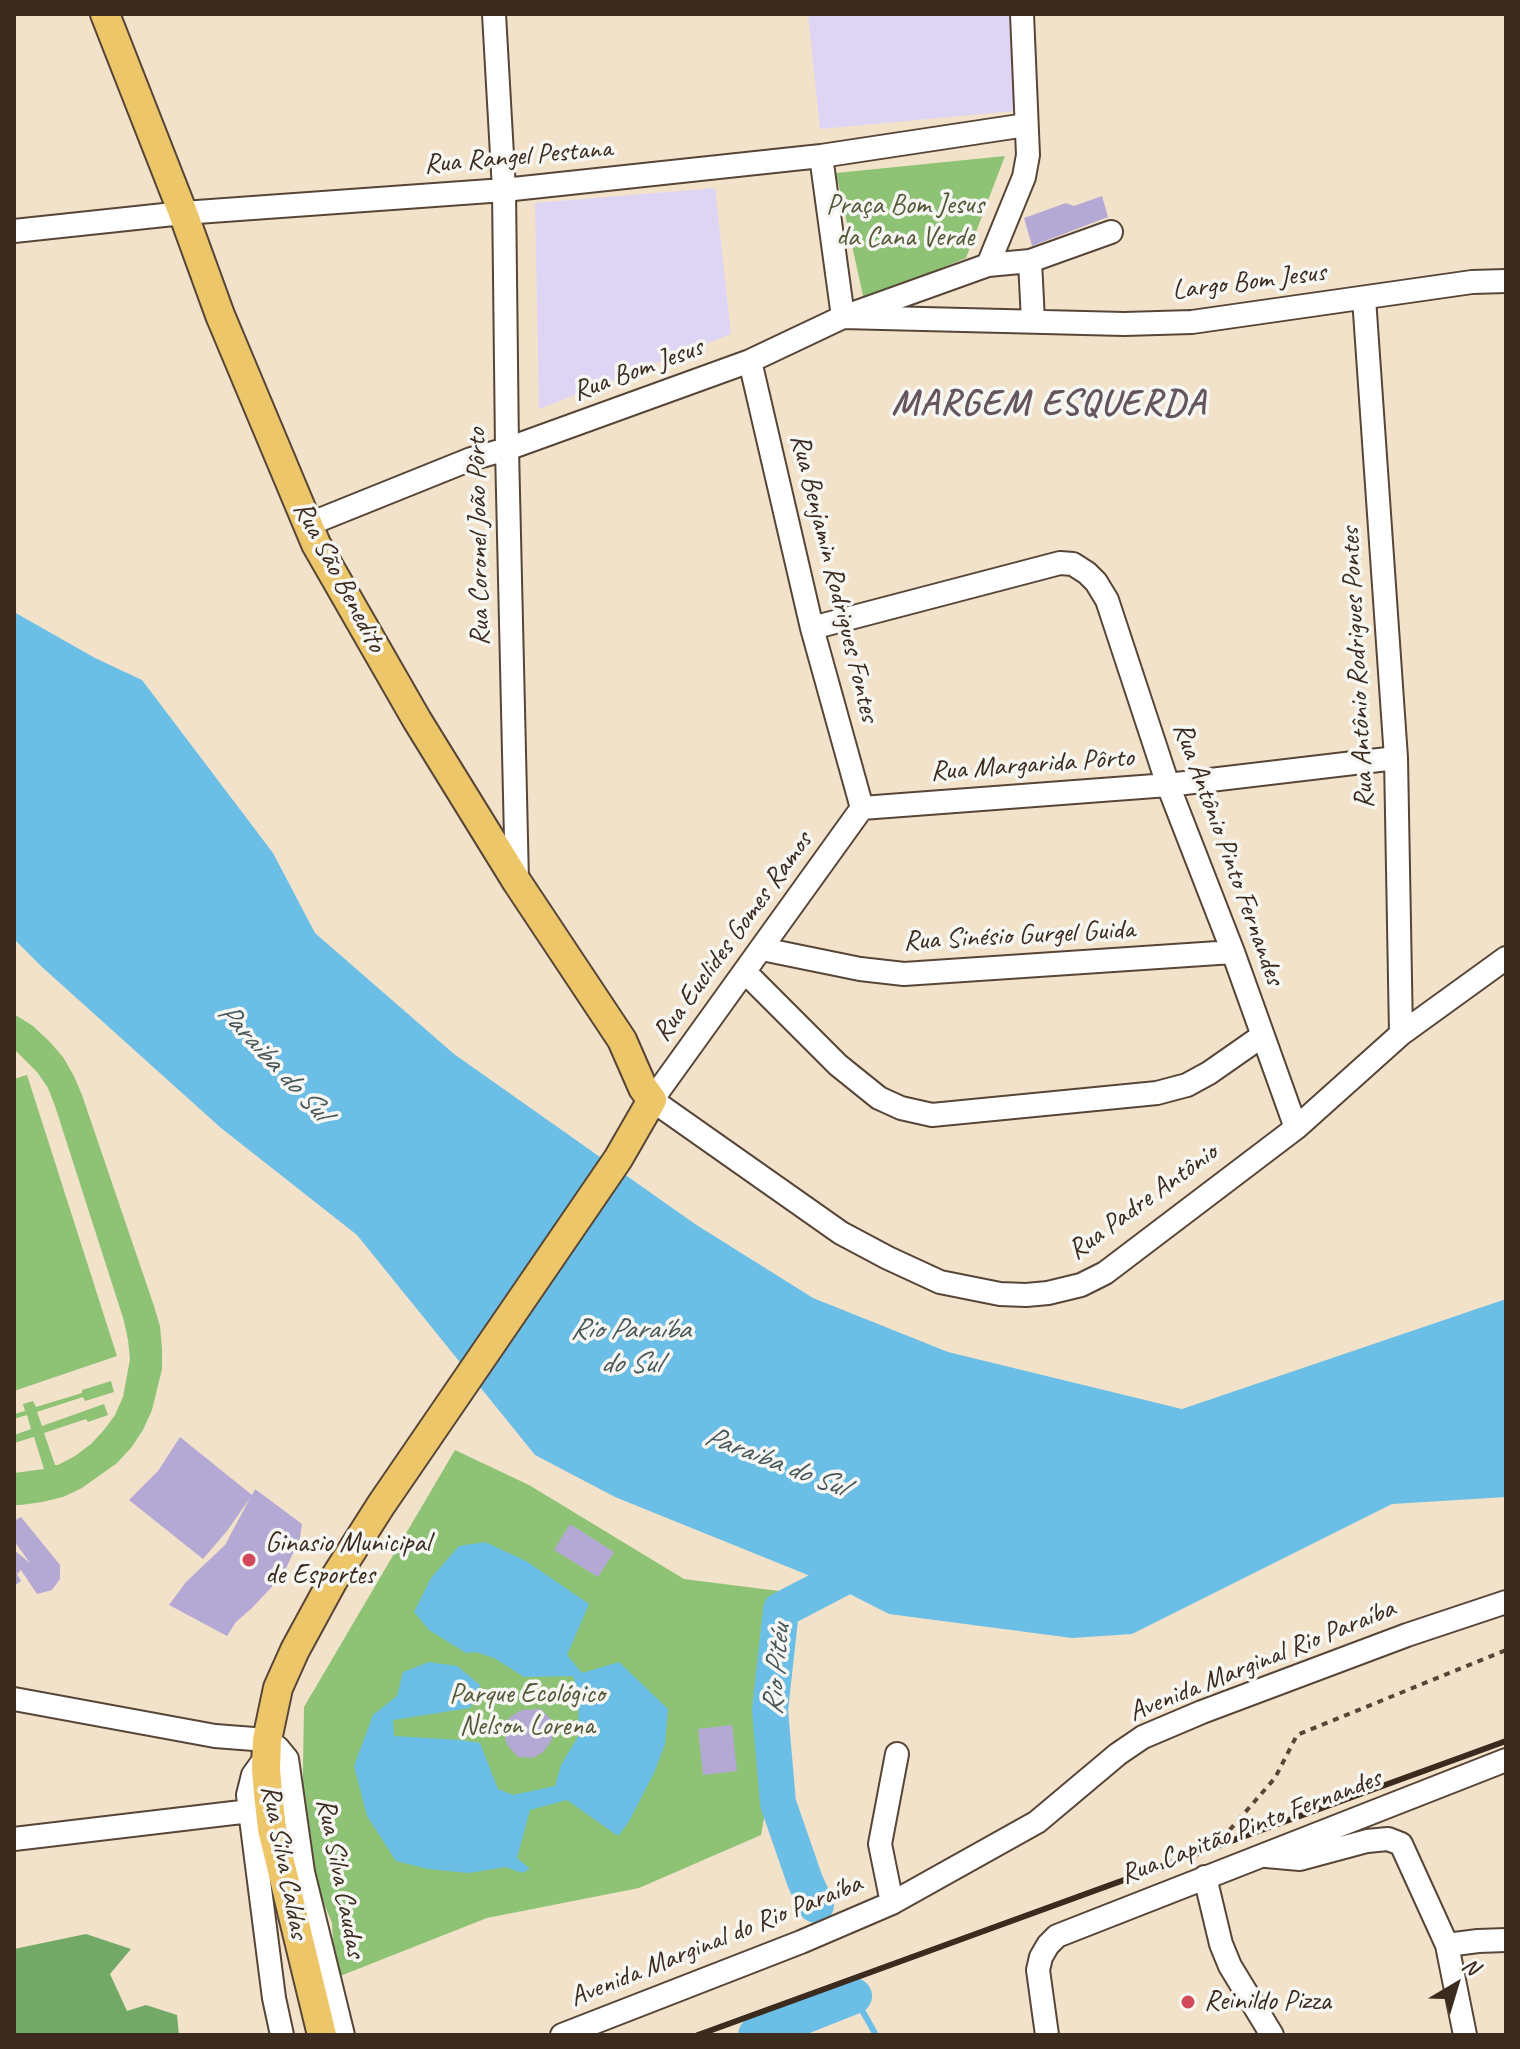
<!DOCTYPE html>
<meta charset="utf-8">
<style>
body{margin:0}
#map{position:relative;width:1520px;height:2049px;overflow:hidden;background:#f3e2ca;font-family:Caveat,sans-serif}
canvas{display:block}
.frame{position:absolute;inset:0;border:16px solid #3b2a1e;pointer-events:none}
.north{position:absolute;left:1416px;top:1945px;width:80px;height:80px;-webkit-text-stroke:6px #f6f6f2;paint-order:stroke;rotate:38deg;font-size:22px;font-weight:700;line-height:32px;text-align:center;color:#3b2a1e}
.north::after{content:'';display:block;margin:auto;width:28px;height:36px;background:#3b2a1e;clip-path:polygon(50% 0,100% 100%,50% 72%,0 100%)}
</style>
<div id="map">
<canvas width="1520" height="2049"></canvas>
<div class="frame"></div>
<div class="north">N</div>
</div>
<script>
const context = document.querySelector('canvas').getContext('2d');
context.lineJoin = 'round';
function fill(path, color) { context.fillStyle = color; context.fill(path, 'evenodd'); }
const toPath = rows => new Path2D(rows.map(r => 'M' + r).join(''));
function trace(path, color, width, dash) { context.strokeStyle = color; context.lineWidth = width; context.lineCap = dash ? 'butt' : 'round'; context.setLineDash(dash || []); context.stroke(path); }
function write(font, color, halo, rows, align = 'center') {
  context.font = font + ' Caveat,sans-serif'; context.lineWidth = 7; context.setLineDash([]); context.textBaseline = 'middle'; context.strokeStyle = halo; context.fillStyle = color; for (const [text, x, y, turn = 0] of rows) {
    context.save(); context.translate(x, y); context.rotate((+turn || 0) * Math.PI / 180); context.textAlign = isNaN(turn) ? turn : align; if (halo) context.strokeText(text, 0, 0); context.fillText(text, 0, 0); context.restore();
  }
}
const built = toPath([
 [808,14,1009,14,1014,111,820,129],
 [715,188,731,334,539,409,535,203]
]);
const green = toPath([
 [1005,156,966,258,864,300,836,173],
 [14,1014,33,1026,49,1041,63,1057,74,1076,82,1095,154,1306,160,1326,162,1348,162,1369,152,1410,143,1430,131,1448,117,1463,82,1488,63,1497,42,1502,21,1505,14,1505,14,1473,44,1469,34,1437,14,1443,14,1435,31,1429,27,1415,14,1419,14,1414,25,1411,23,1404,33,1401,36,1407,82,1393,82,1390,111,1381,114,1392,85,1401,83,1397,37,1412,42,1426,104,1404,108,1415,88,1422,86,1419,44,1433,55,1465,58,1465,75,1456,91,1444,104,1430,115,1415,123,1397,130,1359,128,1340,124,1321,55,1106,48,1088,37,1072,14,1049],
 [27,1075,117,1356,14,1391,14,1079],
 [455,1450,529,1485,684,1579,779,1591,774,1671,780,1729,761,1835,639,1888,487,1918,335,1978,332,1923,310,1870,302,1823,304,1707]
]);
const forest = toPath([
 [86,1934,131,1949,110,1974,127,2011,146,2005,177,2015,179,2035,14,2035,14,1949]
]);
const water = toPath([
 [14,612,95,658,142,680,273,853,315,933,454,1054,695,1224,813,1298,948,1352,1182,1409,1506,1299,1506,1497,1392,1504,1132,1634,1072,1638,889,1614,830,1584,615,1497,535,1455,357,1235,221,1128,42,967,14,939],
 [485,1542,526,1561,589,1604,567,1655,582,1673,619,1662,668,1709,665,1744,654,1773,628,1823,618,1836,567,1800,530,1810,517,1858,530,1869,522,1873,506,1867,469,1873,428,1869,396,1861,367,1816,354,1766,373,1715,397,1696,403,1672,429,1662,457,1666,480,1685,470,1708,393,1720,394,1736,460,1740,480,1743,498,1789,513,1795,555,1786,561,1765,579,1735,578,1693,573,1676,524,1677,494,1658,476,1652,466,1653,429,1630,414,1612,431,1578,459,1546]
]);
const stream = toPath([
 [854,1996,876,2035]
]);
const river = toPath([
 [816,1905,805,1881,778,1803,770,1710,781,1610,873,1562],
 [756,2035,854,1996]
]);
const building = toPath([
 [1102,196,1108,217,1032,246,1024,218,1066,203,1074,206],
 [180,1437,252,1495,255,1489,302,1524,300,1538,283,1575,252,1608,236,1622,227,1636,169,1605,186,1582,225,1545,250,1498,227,1531,203,1559,129,1500,158,1471],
 [21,1517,60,1565,60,1579,52,1590,37,1594,21,1570,17,1574,21,1581,14,1586,14,1550,30,1563,14,1541,14,1521],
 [570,1524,614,1552,598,1577,554,1550],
 [541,1709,553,1722,552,1740,543,1752,533,1758,518,1757,507,1745,504,1730,510,1717,522,1710],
 [732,1725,737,1771,703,1775,698,1729]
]);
const path = toPath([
 [1214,1848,1275,1778,1297,1735,1506,1650]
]);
const minor = toPath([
 [494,14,504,190,507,449,517,882],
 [821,156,843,317,1124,324,1192,322,1472,282,1506,281],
 [14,231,183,213,504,190,821,156,1026,125],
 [1030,261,1111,232],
 [988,265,1024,177,1028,155,1022,14],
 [1364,298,1396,758,1401,1034],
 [750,361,812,628,862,808],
 [307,525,471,459,507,449,750,361,843,317,988,265,1030,261,1033,321],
 [812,628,1060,563,1073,564,1087,573,1096,582,1107,600,1168,785,1233,952,1296,1128],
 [862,808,652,1100,841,1233,888,1258,940,1282,1000,1294,1026,1295,1048,1293,1081,1285,1105,1273,1296,1128,1401,1034,1506,958],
 [862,808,1168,785,1396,758],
 [762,949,860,969,904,974,1233,952],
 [745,972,838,1065,879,1098,901,1108,932,1115,1157,1093,1187,1085,1209,1073,1262,1036],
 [14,1699,215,1736,267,1740,278,1748,287,1759,303,1872,343,2035],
 [266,1757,253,1775,248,1795,274,1998,282,2035],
 [14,1839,250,1811],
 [1266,1856,1300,1859,1367,1841,1388,1839,1401,1844,1447,1945,1465,2035],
 [1205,1877,1221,1944,1230,1966,1272,2035],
 [892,1903,880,1844,897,1754],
 [1447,1945,1478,1941,1506,1940],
 [562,2035,801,1942,892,1903,1037,1822,1118,1754,1143,1737,1202,1712,1407,1635,1506,1602],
 [1047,2035,1038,1970,1041,1957,1048,1945,1057,1936,1506,1760]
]);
const major = toPath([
 [105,14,183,213,220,315,316,544,417,720,517,882,622,1040,643,1088,652,1100,618,1159,381,1505,332,1582,295,1650,278,1688,267,1740,266,1769,268,1793,272,1829,322,2035]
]);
const rail = toPath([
 [698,2035,1506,1741]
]);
const markers = [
 [249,1560,8,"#d1495b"],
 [1188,2002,8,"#d1495b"]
];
const streetNames = [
 ["Rua Rangel Pestana",518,157,-5],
 ["Largo Bom Jesus",1249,282,-7],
 ["Rua Bom Jesus",638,370,-20],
 ["Rua Coronel João Pôrto",479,537,-91],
 ["Rua São Benedito",339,577,62],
 ["Rua Benjamin Rodrigues Fontes",834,578,76],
 ["Rua Antônio Rodrigues Pontes",1358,668,-93],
 ["Rua Margarida Pôrto",1032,765,-4],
 ["Rua Antônio Pinto Fernandes",1228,854,70],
 ["Rua Sinésio Gurgel Guida",1019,936,-3],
 ["Rua Euclides Gomes Ramos",733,937,-54],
 ["Rua Padre Antônio",1143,1202,-36],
 ["Avenida Marginal Rio Paraíba",1262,1661,-22],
 ["Rua Capitão Pinto Fernandes",1251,1827,-21],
 ["Rua Silva Caldas",284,1862,79],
 ["Rua Silva Caudas",340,1878,79],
 ["Avenida Marginal do Rio Paraíba",716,1941,-22]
];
const parkNames = [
 ["Praça Bom Jesus",905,206],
 ["da Cana Verde",905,238],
 ["Parque Ecológico",527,1695],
 ["Nelson Lorena",527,1727]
];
const poiNames = [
 ["Ginasio Municipal",265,1544],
 ["de Esportes",265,1576],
 ["Reinildo Pizza",1204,2002]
];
const waterNames = [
 ["Paraiba do Sul",273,1062,47],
 ["Rio Paraíba",630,1330],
 ["do Sul",630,1364],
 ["Paraiba do Sul",775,1462,21],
 ["Rio Pitéu",777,1670,-85]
];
const districtNames = [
 ["MARGEM ESQUERDA",1049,405]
];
fill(built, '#ded5f5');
fill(green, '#8ec376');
fill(forest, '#72a967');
fill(water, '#6bbfe7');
trace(stream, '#6bbfe7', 6);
trace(river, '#6bbfe7', 36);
fill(building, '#b3a9d4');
trace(minor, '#574638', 26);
trace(major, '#574638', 32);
trace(path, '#574638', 4, [6, 6]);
trace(minor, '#fff', 22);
trace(major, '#ecc669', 28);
trace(rail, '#3b2a1e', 6);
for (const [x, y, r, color] of markers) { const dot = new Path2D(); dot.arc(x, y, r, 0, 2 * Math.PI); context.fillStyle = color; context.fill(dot); trace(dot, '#f6f6f2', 3); }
write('28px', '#3b2a1e', '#f6f6f2', streetNames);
write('28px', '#545838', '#f6f6f2', parkNames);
write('28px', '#3b2a1e', '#f6f6f2', poiNames, 'left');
write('italic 30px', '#49575a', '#f6f6f2', waterNames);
context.letterSpacing = '2px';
write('bold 36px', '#65565e', '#f6f6f2', districtNames);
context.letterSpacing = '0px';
</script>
